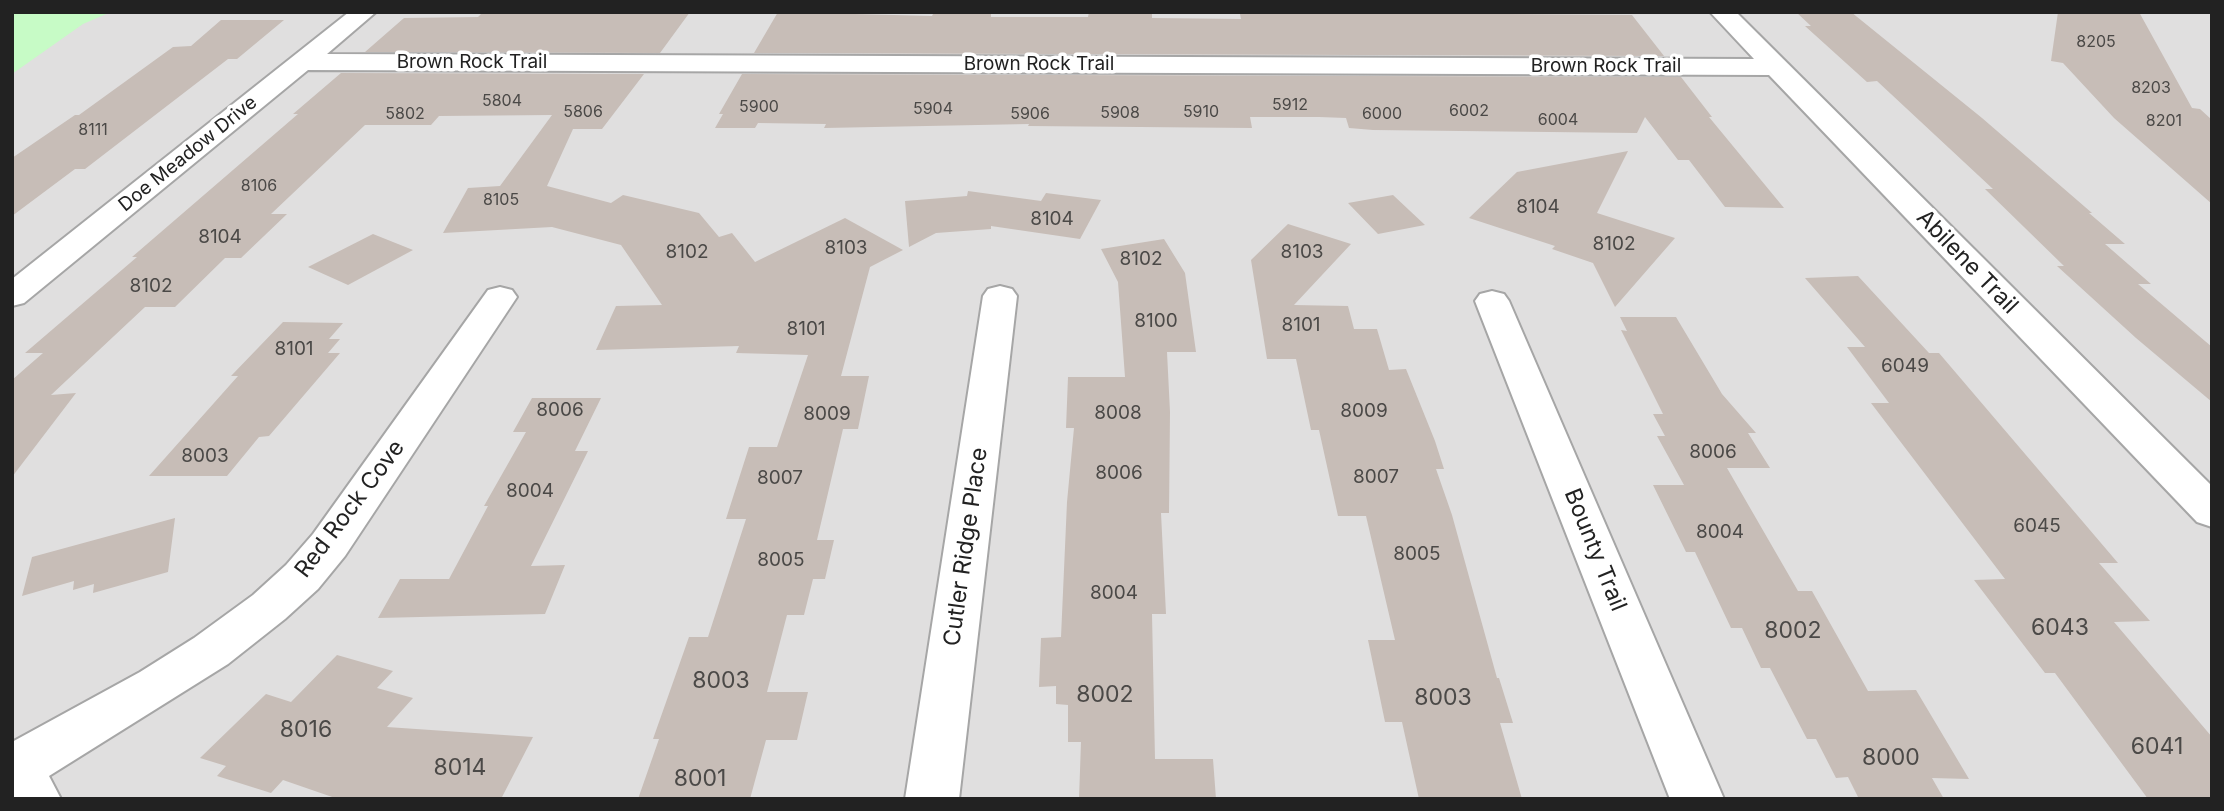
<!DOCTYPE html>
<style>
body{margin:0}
#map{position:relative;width:2224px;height:811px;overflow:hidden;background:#f2eee8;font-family:Inter,sans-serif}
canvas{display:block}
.frame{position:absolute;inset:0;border:14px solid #222;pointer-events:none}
</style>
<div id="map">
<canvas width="2224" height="811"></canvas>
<div class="frame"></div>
</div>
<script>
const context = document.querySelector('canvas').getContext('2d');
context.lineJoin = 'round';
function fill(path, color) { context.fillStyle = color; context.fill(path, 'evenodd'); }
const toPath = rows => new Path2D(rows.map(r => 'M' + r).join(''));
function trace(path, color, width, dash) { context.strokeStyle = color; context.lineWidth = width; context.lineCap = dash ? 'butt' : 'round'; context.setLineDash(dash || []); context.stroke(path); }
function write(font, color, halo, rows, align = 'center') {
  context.font = font + ' Inter,sans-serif'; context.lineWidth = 7; context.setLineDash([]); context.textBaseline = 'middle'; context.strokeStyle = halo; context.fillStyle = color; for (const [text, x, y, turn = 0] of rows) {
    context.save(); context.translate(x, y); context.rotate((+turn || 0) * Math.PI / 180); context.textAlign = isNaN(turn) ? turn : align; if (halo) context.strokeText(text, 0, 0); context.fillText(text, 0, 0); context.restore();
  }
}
const residential = toPath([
 [12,12,2212,12,2212,799,12,799]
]);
const park = toPath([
 [12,12,111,12,83,24,12,74]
]);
const building = toPath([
 [483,12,627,14,690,12,660,53,365,52,404,18,478,17],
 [778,12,932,16,934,12,991,12,991,17,1088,17,1089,12,1152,12,1152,18,1241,19,1240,14,1261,12,1632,15,1664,56,754,53],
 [1796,12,1851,12,1982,118,2092,213,2089,213,2125,244,2105,244,2151,284,2138,284,2212,347,2212,402,2136,338,2057,266,2064,266,1985,189,1993,189,1877,81,1867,82,1805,26,1811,26],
 [2058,12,2139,12,2192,108,2200,109,2212,120,2212,204,2114,118,2063,63,2051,61],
 [221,20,284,20,237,59,228,59,85,169,75,169,12,216,12,158,75,115,79,115,173,47,191,46],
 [341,73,644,74,602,129,573,129,547,186,611,203,623,195,699,213,719,237,732,233,755,262,845,218,903,250,870,267,841,376,869,376,858,429,843,429,817,540,834,540,825,579,813,579,804,615,787,615,767,692,808,692,797,740,766,740,750,799,638,799,659,739,653,739,689,637,708,637,746,519,726,519,749,447,777,447,808,355,736,353,739,346,596,350,616,306,662,305,621,245,552,227,443,233,468,188,500,186,552,115,439,116,431,125,365,125,271,214,287,214,241,258,225,258,175,307,145,307,51,395,76,393,12,477,12,380,43,353,25,353,137,257,132,257,298,114,293,114],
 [742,74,1681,77,1712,117,1709,117,1784,208,1725,207,1689,160,1678,160,1645,117,1637,133,1373,130,1349,128,1346,118,1319,117,1250,117,1252,128,1028,126,1029,124,824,128,826,124,758,123,755,128,715,128,723,114,719,114],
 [1628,151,1597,213,1675,238,1615,307,1593,263,1552,249,1555,246,1469,218,1517,172],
 [968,191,1041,201,1046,193,1101,200,1080,239,991,226,991,229,936,233,909,247,905,201,967,196],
 [1393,195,1425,225,1378,234,1348,203],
 [1288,224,1351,244,1294,305,1348,306,1354,329,1377,329,1389,370,1406,369,1435,441,1444,469,1436,469,1452,515,1497,678,1499,678,1513,723,1500,723,1522,799,1419,799,1402,722,1385,722,1368,640,1395,640,1366,516,1338,516,1319,430,1311,430,1296,359,1267,359,1251,260],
 [373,234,413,250,348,285,308,267],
 [1164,239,1185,273,1196,352,1167,352,1170,412,1169,513,1161,513,1166,614,1152,614,1155,759,1213,759,1216,799,1079,799,1081,742,1068,742,1068,705,1056,704,1056,686,1039,687,1041,638,1061,637,1067,502,1074,428,1066,428,1068,377,1125,377,1118,282,1101,249],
 [1858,276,1929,353,1939,353,2118,563,2099,563,2150,621,2114,622,2212,737,2212,799,2148,799,2055,673,2045,673,1974,580,2005,579,1871,403,1889,403,1847,347,1865,347,1805,278],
 [1620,317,1676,317,1722,394,1756,433,1748,433,1770,468,1727,468,1798,591,1812,591,1868,691,1916,690,1969,779,1932,778,1944,799,1859,799,1848,777,1836,778,1816,739,1807,739,1770,668,1761,668,1742,628,1731,628,1695,552,1686,552,1653,485,1684,485,1657,436,1665,436,1653,414,1663,414,1621,330,1627,331],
 [283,322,343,323,329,339,340,339,328,353,340,353,269,436,259,437,227,476,149,476,238,376,231,376],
 [532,398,601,398,575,451,588,451,531,566,565,565,545,614,378,618,400,579,449,579,488,506,484,506,526,432,513,432],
 [175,518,168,572,93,593,94,584,73,590,74,581,22,596,32,557],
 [337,655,393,671,377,688,413,698,387,727,533,737,501,799,338,799,283,780,271,793,217,776,226,766,200,758,266,694,291,702]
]);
const minor = toPath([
 [349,12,376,12,327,54,1754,59,1710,12,1736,12,2212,486,2212,527,2197,522,1769,75,308,70,24,303,12,306,12,279,349,12],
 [1000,286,1012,289,1017,296,959,799,905,799,983,296,988,289,1000,286],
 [500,287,512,290,517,297,345,556,318,589,285,619,228,664,49,776,61,799,12,799,12,742,140,672,194,638,253,595,286,565,313,534,488,290,500,287],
 [1492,291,1504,294,1509,301,1724,799,1670,799,1475,301,1480,294,1492,291]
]);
const farNumbernames = [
 ["8205",2096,42],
 ["8203",2151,88],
 ["5804",502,101],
 ["5912",1290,105],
 ["5900",759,107],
 ["5904",933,109],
 ["6002",1469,111],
 ["5806",583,112],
 ["5910",1201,112],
 ["5908",1120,113],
 ["5802",405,114],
 ["5906",1030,114],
 ["6000",1382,114],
 ["6004",1558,120],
 ["8201",2164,121],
 ["8111",93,130],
 ["8106",259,186],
 ["8105",501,200]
];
const farStreetnames = [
 ["Brown Rock Trail",472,62],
 ["Brown Rock Trail",1039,64],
 ["Brown Rock Trail",1606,66],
 ["Doe Meadow Drive",188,154,-39]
];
const numberNames = [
 ["8104",1538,207],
 ["8104",1052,219],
 ["8104",220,237],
 ["8102",1614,244],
 ["8103",846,248],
 ["8102",687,252],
 ["8103",1302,252],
 ["8102",1141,259],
 ["8102",151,286],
 ["8100",1156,321],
 ["8101",1301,325],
 ["8101",806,329],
 ["8101",294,349],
 ["6049",1905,366],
 ["8006",560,410],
 ["8009",1364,411],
 ["8008",1118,413],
 ["8009",827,414],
 ["8006",1713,452],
 ["8003",205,456],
 ["8006",1119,473],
 ["8007",1376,477],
 ["8007",780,478],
 ["8004",530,491],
 ["6045",2037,526],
 ["8004",1720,532],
 ["8005",1417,554],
 ["8005",781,560],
 ["8004",1114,593]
];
const streetNames = [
 ["Abilene Trail",1967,262,46],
 ["Red Rock Cove",350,509,-53],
 ["Cutler Ridge Place",966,547,-82],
 ["Bounty Trail",1595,550,68]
];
const nearNumbernames = [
 ["6043",2060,628],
 ["8002",1793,631],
 ["8003",721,681],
 ["8002",1105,695],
 ["8003",1443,698],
 ["8016",306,730],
 ["6041",2157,747],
 ["8000",1891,758],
 ["8014",460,768],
 ["8001",700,779]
];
fill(residential, '#e0dfdf');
fill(park, '#c7fbc6');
fill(building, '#c7bdb7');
trace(minor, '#a6a6a6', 4);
fill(minor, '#fff');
write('16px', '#4b4947', null, farNumbernames);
write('19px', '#222', '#fff', farStreetnames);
write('19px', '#4b4947', null, numberNames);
write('23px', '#222', '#fff', streetNames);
write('23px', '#4b4947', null, nearNumbernames);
</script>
